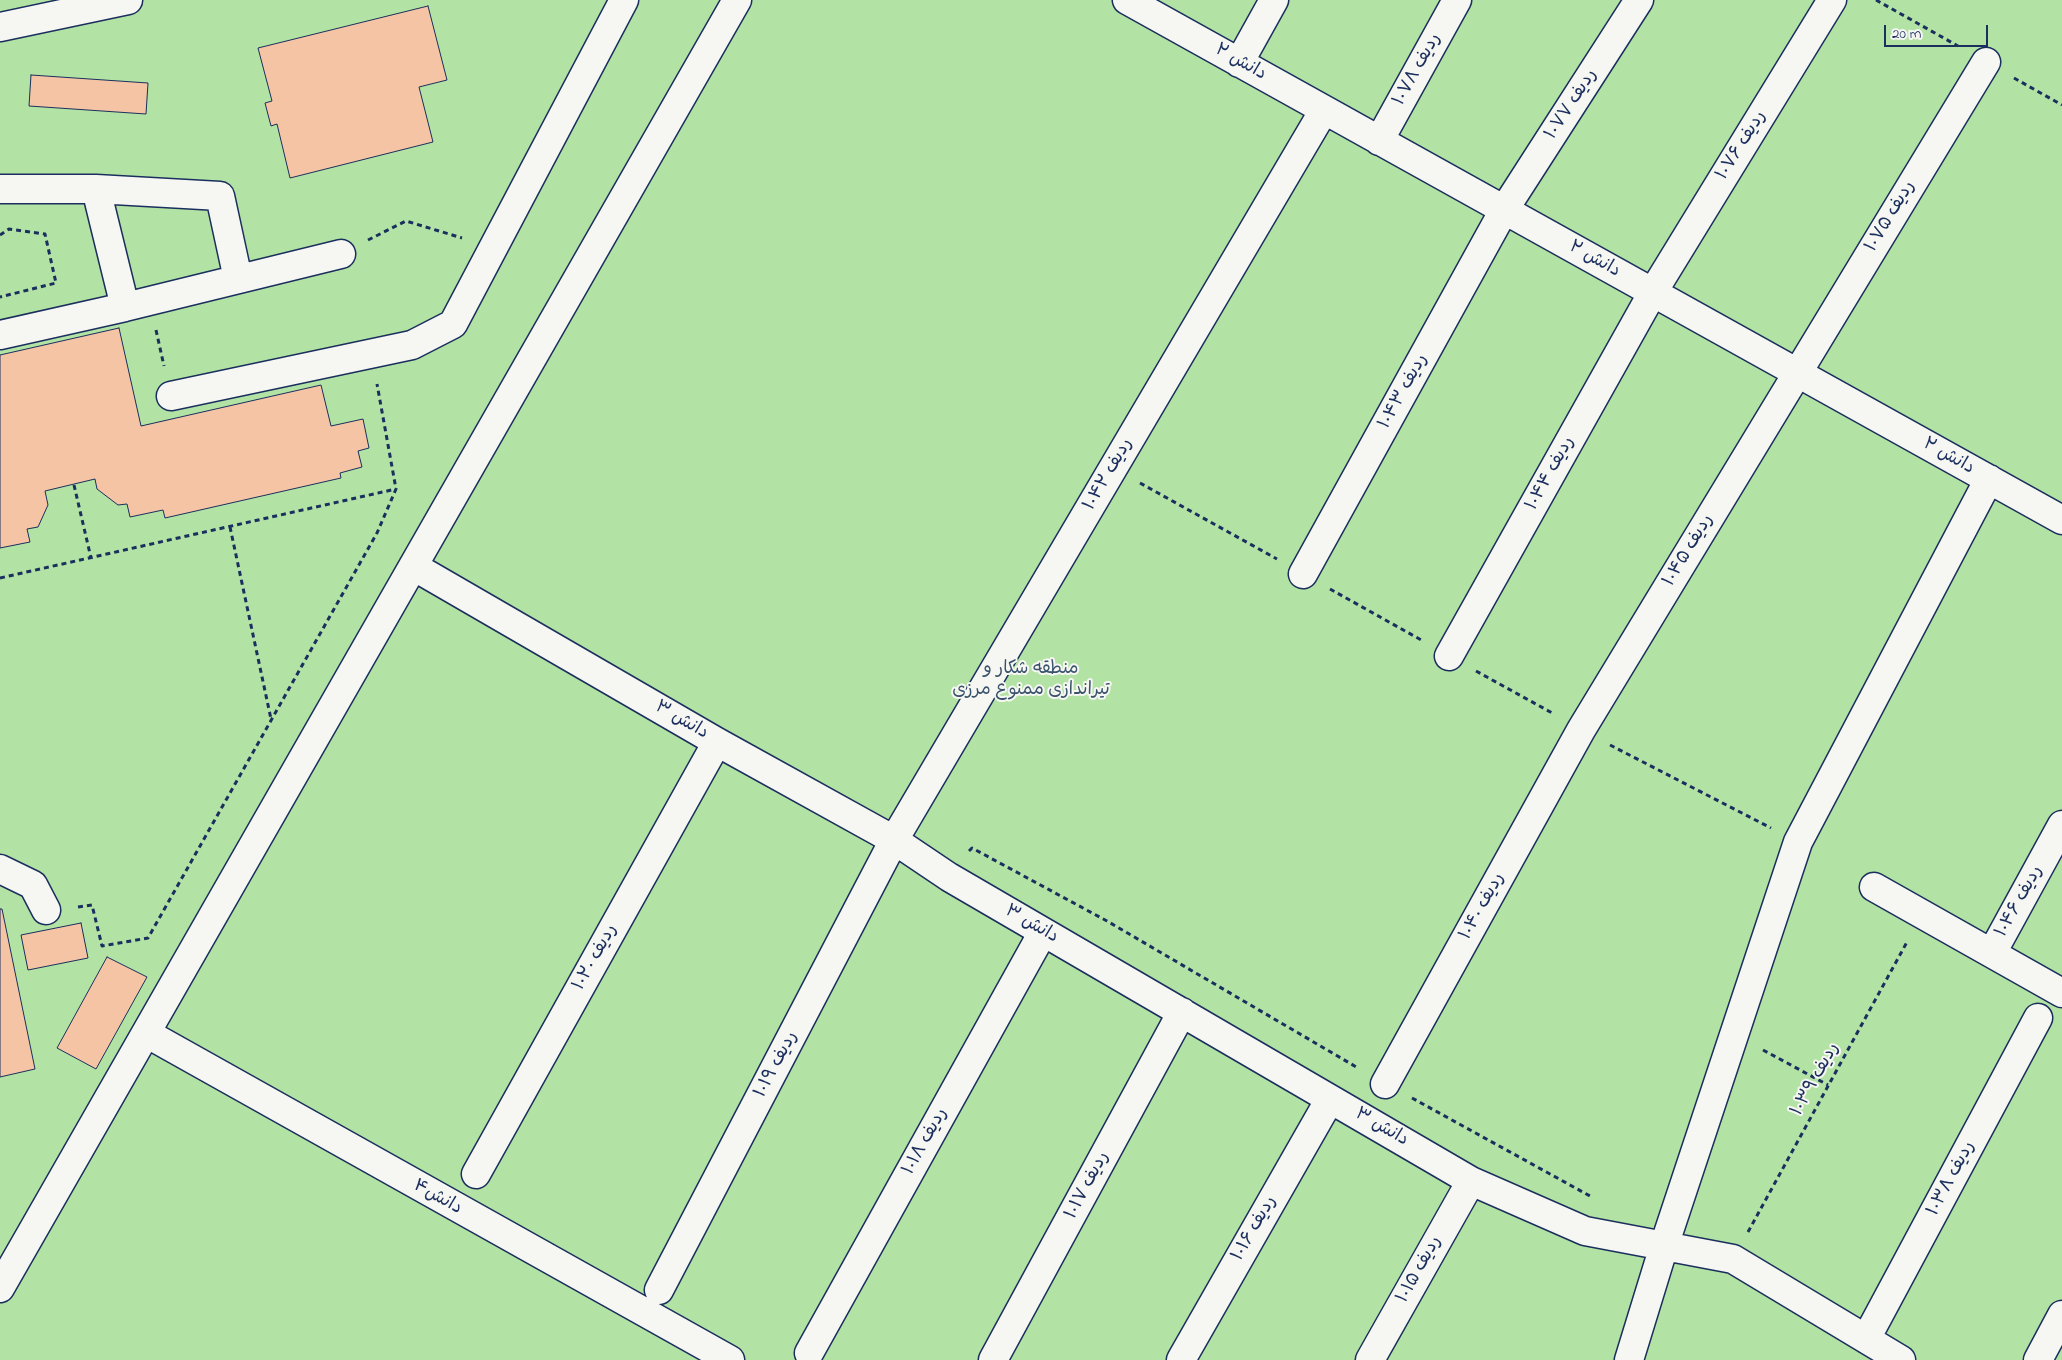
<!DOCTYPE html>
<meta charset="utf-8">
<style>
body{margin:0}
#map{position:relative;width:2062px;height:1360px;overflow:hidden;background:#f6f6f2;font-family:"Indie Flower",sans-serif}
canvas{display:block}
.scale{position:absolute;left:1884px;top:25px;width:104px;height:22px;box-sizing:border-box;border:2px solid #1b2f5e;border-top:0;padding-left:6px;font-size:15px;line-height:18px;white-space:nowrap;color:#1b2f5e;-webkit-text-stroke:4px #f6f6f2;paint-order:stroke}
</style>
<div id="map">
<canvas width="2062" height="1360"></canvas>
<div class="scale">20 m</div>
</div>
<script>
const context = document.querySelector('canvas').getContext('2d');
context.lineJoin = 'round';
function fill(path, color) { context.fillStyle = color; context.fill(path, 'evenodd'); }
const toPath = rows => new Path2D(rows.map(r => 'M' + r).join(''));
function trace(path, color, width, dash) { context.strokeStyle = color; context.lineWidth = width; context.lineCap = dash ? 'butt' : 'round'; context.setLineDash(dash || []); context.stroke(path); }
function write(font, color, halo, rows, align = 'center') {
  context.font = font + ' "Indie Flower","Playpen Sans Arabic",sans-serif'; context.lineWidth = 4; context.setLineDash([]); context.textBaseline = 'middle'; context.strokeStyle = halo; context.fillStyle = color; for (const [text, x, y, turn = 0] of rows) {
    context.save(); context.translate(x, y); context.rotate((+turn || 0) * Math.PI / 180); context.textAlign = isNaN(turn) ? turn : align; if (halo) context.strokeText(text, 0, 0); context.fillText(text, 0, 0); context.restore();
  }
}
const green = toPath([
 [0,0,2062,0,2062,1360,0,1360]
]);
const building = toPath([
 [428,6,447,80,419,87,433,142,290,178,277,124,271,126,265,103,272,101,258,48,428,6],
 [31,75,148,83,146,114,29,106,31,75],
 [119,328,141,426,321,385,331,426,363,419,369,448,358,451,362,467,340,473,341,478,165,518,163,510,130,517,127,504,118,505,97,489,95,479,45,491,48,505,38,527,27,529,30,542,0,548,0,355,119,328],
 [0,909,2,909,35,1069,0,1077,0,909],
 [81,923,88,958,28,970,21,935,81,923],
 [107,957,147,977,96,1069,57,1048,107,957]
]);
const path = toPath([
 [1876,0,1958,46],
 [2014,78,2062,105],
 [0,235,9,229,45,234,56,283,0,297],
 [368,240,406,221,462,238],
 [156,330,164,366],
 [1140,483,1277,559],
 [74,485,91,558],
 [230,527,271,719],
 [0,578,396,489],
 [1330,589,1423,641],
 [1476,671,1554,714],
 [1610,745,1771,828],
 [969,851,972,848,1107,921,1358,1068],
 [78,907,92,905,102,946,148,938,377,533,396,489,377,384],
 [1763,1050,1828,1085],
 [1412,1098,1590,1196],
 [1748,1232,1907,942]
]);
const minor = toPath([
 [1127,0,2062,520],
 [0,27,128,0],
 [1239,63,1274,0],
 [1379,141,1457,0],
 [0,189,96,189,125,307,0,335],
 [96,189,220,196,238,279],
 [125,307,341,254],
 [171,396,412,345,453,324,624,0],
 [413,566,717,742,894,840,949,877,1471,1181,1585,1231,1733,1259,1901,1360],
 [1303,574,1504,210,1639,0],
 [1449,656,1653,292,1832,0],
 [0,869,33,885,46,910],
 [1874,887,2062,993],
 [1992,953,2062,825],
 [146,1033,730,1360],
 [1385,1084,1581,730,1986,62],
 [476,1174,717,742],
 [0,1288,737,0],
 [659,1290,894,840,1324,110],
 [1866,1339,2038,1018],
 [809,1353,1043,932],
 [993,1360,1182,1012],
 [1181,1360,1330,1099],
 [1370,1360,1471,1181],
 [1629,1360,1664,1246,1798,842,1989,479],
 [2038,1360,2062,1315]
]);
const streetNames = [
 ["دانش ۲",1240,63,29],
 ["ردیف ۱۰۷۸",1418,70,-61],
 ["ردیف ۱۰۷۷",1572,105,-57],
 ["ردیف ۱۰۷۶",1742,146,-58],
 ["ردیف ۱۰۷۵",1891,217,-59],
 ["دانش ۲",1594,260,29],
 ["ردیف ۱۰۴۳",1404,392,-61],
 ["دانش ۲",1948,457,29],
 ["ردیف ۱۰۴۴",1551,474,-61],
 ["ردیف ۱۰۴۲",1109,475,-60],
 ["ردیف ۱۰۴۵",1689,551,-59],
 ["دانش ۳",681,721,30],
 ["ردیف ۱۰۴۶",2020,902,-61],
 ["ردیف ۱۰۴۰",1483,907,-61],
 ["دانش ۳",1031,925,30],
 ["ردیف ۱۰۲۰",596,958,-61],
 ["ردیف ۱۰۱۹",777,1065,-62],
 ["ردیف ۱۰۳۹",1816,1080,-61],
 ["دانش ۳",1381,1128,30],
 ["ردیف ۱۰۱۸",926,1142,-61],
 ["ردیف ۱۰۳۸",1952,1179,-62],
 ["ردیف ۱۰۱۷",1088,1186,-62],
 ["دانش۴",437,1198,29],
 ["ردیف ۱۰۱۶",1255,1229,-60],
 ["ردیف ۱۰۱۵",1420,1270,-61]
];
const parkNames = [
 ["منطقه شکار و",1031,670],
 ["تیراندازی ممنوع مرزی",1031,691]
];
fill(green, '#b2e3a4');
fill(building, '#f4c4a4');
trace(building, '#1b2f5e', 1);
trace(minor, '#1b2f5e', 31);
trace(path, '#1b2f5e', 3, [5, 4]);
trace(minor, '#f6f6f2', 28);
write('18px', '#1b2f5e', '#f6f6f2', streetNames);
write('18px', '#39536c', '#f6f6f2', parkNames);
</script>
